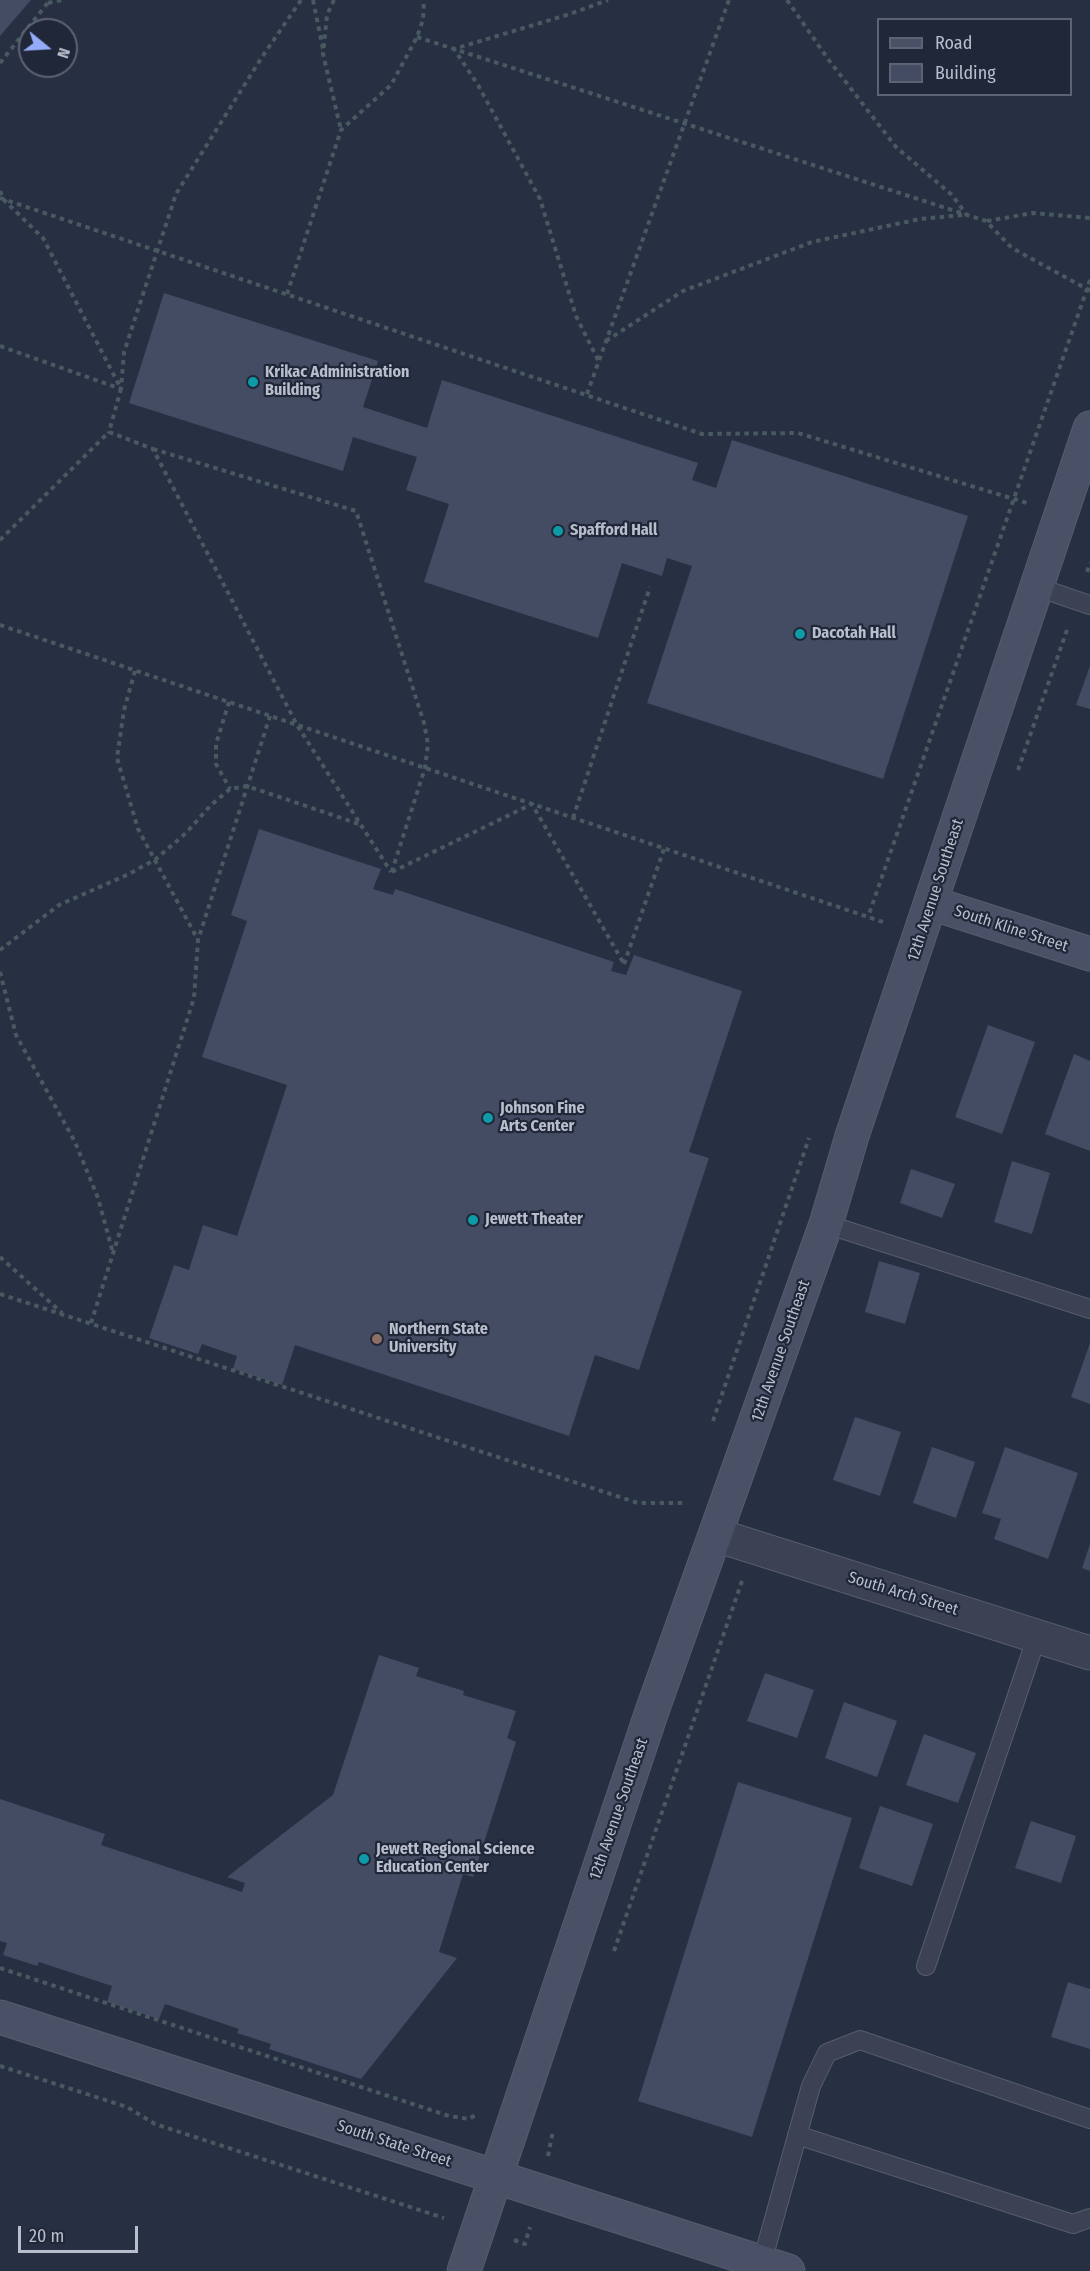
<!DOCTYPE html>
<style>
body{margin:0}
#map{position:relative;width:1090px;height:2271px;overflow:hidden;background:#272f43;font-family:"Fira Sans Condensed",sans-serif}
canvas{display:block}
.legend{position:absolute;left:877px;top:18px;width:195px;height:78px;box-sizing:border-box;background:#202738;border:2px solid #5d6373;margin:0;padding:8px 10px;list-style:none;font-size:18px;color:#b9becc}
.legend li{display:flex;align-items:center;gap:12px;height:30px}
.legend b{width:30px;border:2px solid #5d6373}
.north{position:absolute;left:18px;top:18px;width:60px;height:60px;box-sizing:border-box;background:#202738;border:2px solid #5d6373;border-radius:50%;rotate:108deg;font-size:16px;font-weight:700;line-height:24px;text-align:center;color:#b9becc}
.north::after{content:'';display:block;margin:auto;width:21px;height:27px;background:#93abf8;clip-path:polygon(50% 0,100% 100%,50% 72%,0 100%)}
.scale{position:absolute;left:18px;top:2226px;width:120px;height:27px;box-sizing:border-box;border:3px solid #b9becc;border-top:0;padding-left:8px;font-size:18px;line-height:21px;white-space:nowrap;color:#b9becc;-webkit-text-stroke:4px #202738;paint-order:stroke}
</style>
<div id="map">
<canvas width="1090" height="2271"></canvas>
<ul class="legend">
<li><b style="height:8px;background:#4a5066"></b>Road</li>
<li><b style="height:16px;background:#444c63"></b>Building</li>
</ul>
<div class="north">N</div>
<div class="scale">20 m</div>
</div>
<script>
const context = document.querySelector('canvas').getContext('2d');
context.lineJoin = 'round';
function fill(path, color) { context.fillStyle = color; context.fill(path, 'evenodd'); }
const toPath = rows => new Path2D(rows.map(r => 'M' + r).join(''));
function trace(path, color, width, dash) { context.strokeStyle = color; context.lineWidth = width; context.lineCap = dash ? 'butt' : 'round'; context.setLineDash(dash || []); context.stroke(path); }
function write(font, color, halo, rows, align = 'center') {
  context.font = font + ' "Fira Sans Condensed",sans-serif'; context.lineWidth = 4.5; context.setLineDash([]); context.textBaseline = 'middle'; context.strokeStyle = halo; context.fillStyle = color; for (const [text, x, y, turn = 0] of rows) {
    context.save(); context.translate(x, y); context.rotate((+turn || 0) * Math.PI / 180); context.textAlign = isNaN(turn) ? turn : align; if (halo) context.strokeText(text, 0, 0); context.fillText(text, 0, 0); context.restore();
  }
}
const building = toPath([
 [0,0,31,0,0,36],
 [164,293,378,361,363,407,427,428,442,380,698,463,692,480,716,488,732,440,968,516,883,779,647,703,692,566,667,558,662,576,622,563,598,638,424,582,449,504,406,490,417,457,353,437,343,471,129,403],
 [1090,666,1090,709,1076,705],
 [259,829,381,869,373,889,393,895,395,889,614,962,611,971,626,975,634,955,742,991,689,1152,709,1158,639,1370,595,1355,569,1436,295,1345,282,1385,233,1369,237,1356,202,1344,198,1354,149,1338,174,1265,189,1270,203,1225,237,1236,287,1085,202,1057,247,921,231,915],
 [988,1025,1035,1042,1002,1134,955,1117],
 [1074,1054,1090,1061,1090,1151,1045,1134],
 [1012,1161,1050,1173,1032,1234,994,1222],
 [911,1169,955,1184,942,1218,900,1203],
 [879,1261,920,1273,905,1324,865,1312],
 [1090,1343,1090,1404,1071,1397],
 [855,1417,901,1432,880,1496,833,1480],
 [932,1447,975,1462,956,1518,913,1503],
 [1005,1447,1078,1473,1048,1559,994,1539,1001,1519,982,1513],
 [1090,1544,1090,1571,1082,1568],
 [379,1655,419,1668,416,1676,464,1691,463,1695,516,1711,507,1738,516,1742,473,1877,463,1874,439,1952,457,1958,361,2079,269,2049,271,2044,237,2033,239,2029,165,2004,159,2019,107,2002,112,1986,39,1962,37,1966,3,1955,7,1943,0,1941,0,1799,105,1834,101,1845,242,1892,245,1883,227,1877,333,1795],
 [765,1673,814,1690,797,1738,747,1721],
 [844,1702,897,1721,877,1777,825,1758],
 [924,1734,976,1753,958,1803,906,1785],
 [738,1782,852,1818,752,2137,638,2101],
 [880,1806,933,1824,912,1886,859,1868],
 [1031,1821,1076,1836,1061,1883,1015,1868],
 [1068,1982,1090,1989,1090,2049,1051,2037]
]);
const path = toPath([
 [313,0,323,49],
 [334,0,327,15,323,54,341,130],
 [787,0,828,59,896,147,952,195,966,214],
 [48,3,62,0],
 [417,37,986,221,1012,248,1087,289,868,917],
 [0,63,50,0],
 [0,191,3,199,43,238,121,389,109,432,153,449,297,725,391,872],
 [0,198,702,434,798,433,1027,503],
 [987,221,1033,213,1090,218],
 [1090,280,1087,289,1090,291],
 [287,294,341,130,391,85,417,37,423,20,424,0],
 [606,341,683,291,812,242,920,219,963,215],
 [0,346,121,389,124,352,176,194,262,57,301,0],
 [598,360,576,316,540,199,478,85,454,49,570,14,608,0],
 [587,394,729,0],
 [153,449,356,511,424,723,428,744,425,768,392,871],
 [0,540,109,432],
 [1087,572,1090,563],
 [0,625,886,923],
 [135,671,124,710,117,758,138,829,198,940],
 [229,702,216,744,216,764,230,789],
 [1018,770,1068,627],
 [573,818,650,587],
 [392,872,532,804,624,964],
 [0,950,59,905,129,874,156,859,186,833,211,805,230,789,247,786,359,824],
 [624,964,664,849],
 [0,972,16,1035,75,1142,98,1198,113,1253],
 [0,1257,62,1313],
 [0,1294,638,1503,685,1503],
 [91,1323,194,998,198,940,270,716],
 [713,1421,809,1138],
 [614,1951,742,1581],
 [0,1968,449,2116,469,2119,477,2114],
 [0,2066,127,2107,155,2124,444,2218],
 [548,2156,553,2131],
 [514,2240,525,2244,530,2227]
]);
const lane = toPath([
 [1037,587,1090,605],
 [826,1224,1090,1309],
 [926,1966,1037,1636],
 [797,2135,1073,2224,1090,2218],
 [762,2262,811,2086,827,2053,860,2040,1090,2119]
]);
const street = toPath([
 [716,1535,1090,1653]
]);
const secondary = toPath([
 [931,903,1090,954],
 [0,2017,788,2271],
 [464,2271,652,1711,826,1224,852,1136,1090,428]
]);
const markers = [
 [253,382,6,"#0f9aa8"],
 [558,531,6,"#0f9aa8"],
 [800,634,6,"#0f9aa8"],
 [488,1118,6,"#0f9aa8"],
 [473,1220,6,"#0f9aa8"],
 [377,1339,6,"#8d6e63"],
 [364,1859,6,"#0f9aa8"]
];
const poiNames = [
 ["Krikac Administration",265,373],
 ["Building",265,391],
 ["Spafford Hall",570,531],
 ["Dacotah Hall",812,634],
 ["Johnson Fine",500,1109],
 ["Arts Center",500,1127],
 ["Jewett Theater",485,1220],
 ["Northern State",389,1330],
 ["University",389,1348],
 ["Jewett Regional Science",376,1850],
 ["Education Center",376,1868]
];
const streetNames = [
 ["12th Avenue Southeast",936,890,-72],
 ["South Kline Street",1011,929,18],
 ["12th Avenue Southeast",781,1351,-71],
 ["South Arch Street",903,1594,17],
 ["12th Avenue Southeast",619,1809,-71],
 ["South State Street",394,2144,18]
];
fill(building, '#444c63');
trace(lane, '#575d6d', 20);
trace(street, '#575d6d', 35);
trace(secondary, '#575d6d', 35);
trace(path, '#485a60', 4, [4.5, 4.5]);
trace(lane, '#3c4253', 18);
trace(street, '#3c4253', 33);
trace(secondary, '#4a5066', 33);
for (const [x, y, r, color] of markers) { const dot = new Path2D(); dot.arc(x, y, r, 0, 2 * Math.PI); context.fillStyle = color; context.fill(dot); trace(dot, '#202738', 2); }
write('bold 16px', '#b9becc', '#202738', poiNames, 'left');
write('16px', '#b9becc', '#202738', streetNames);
</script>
